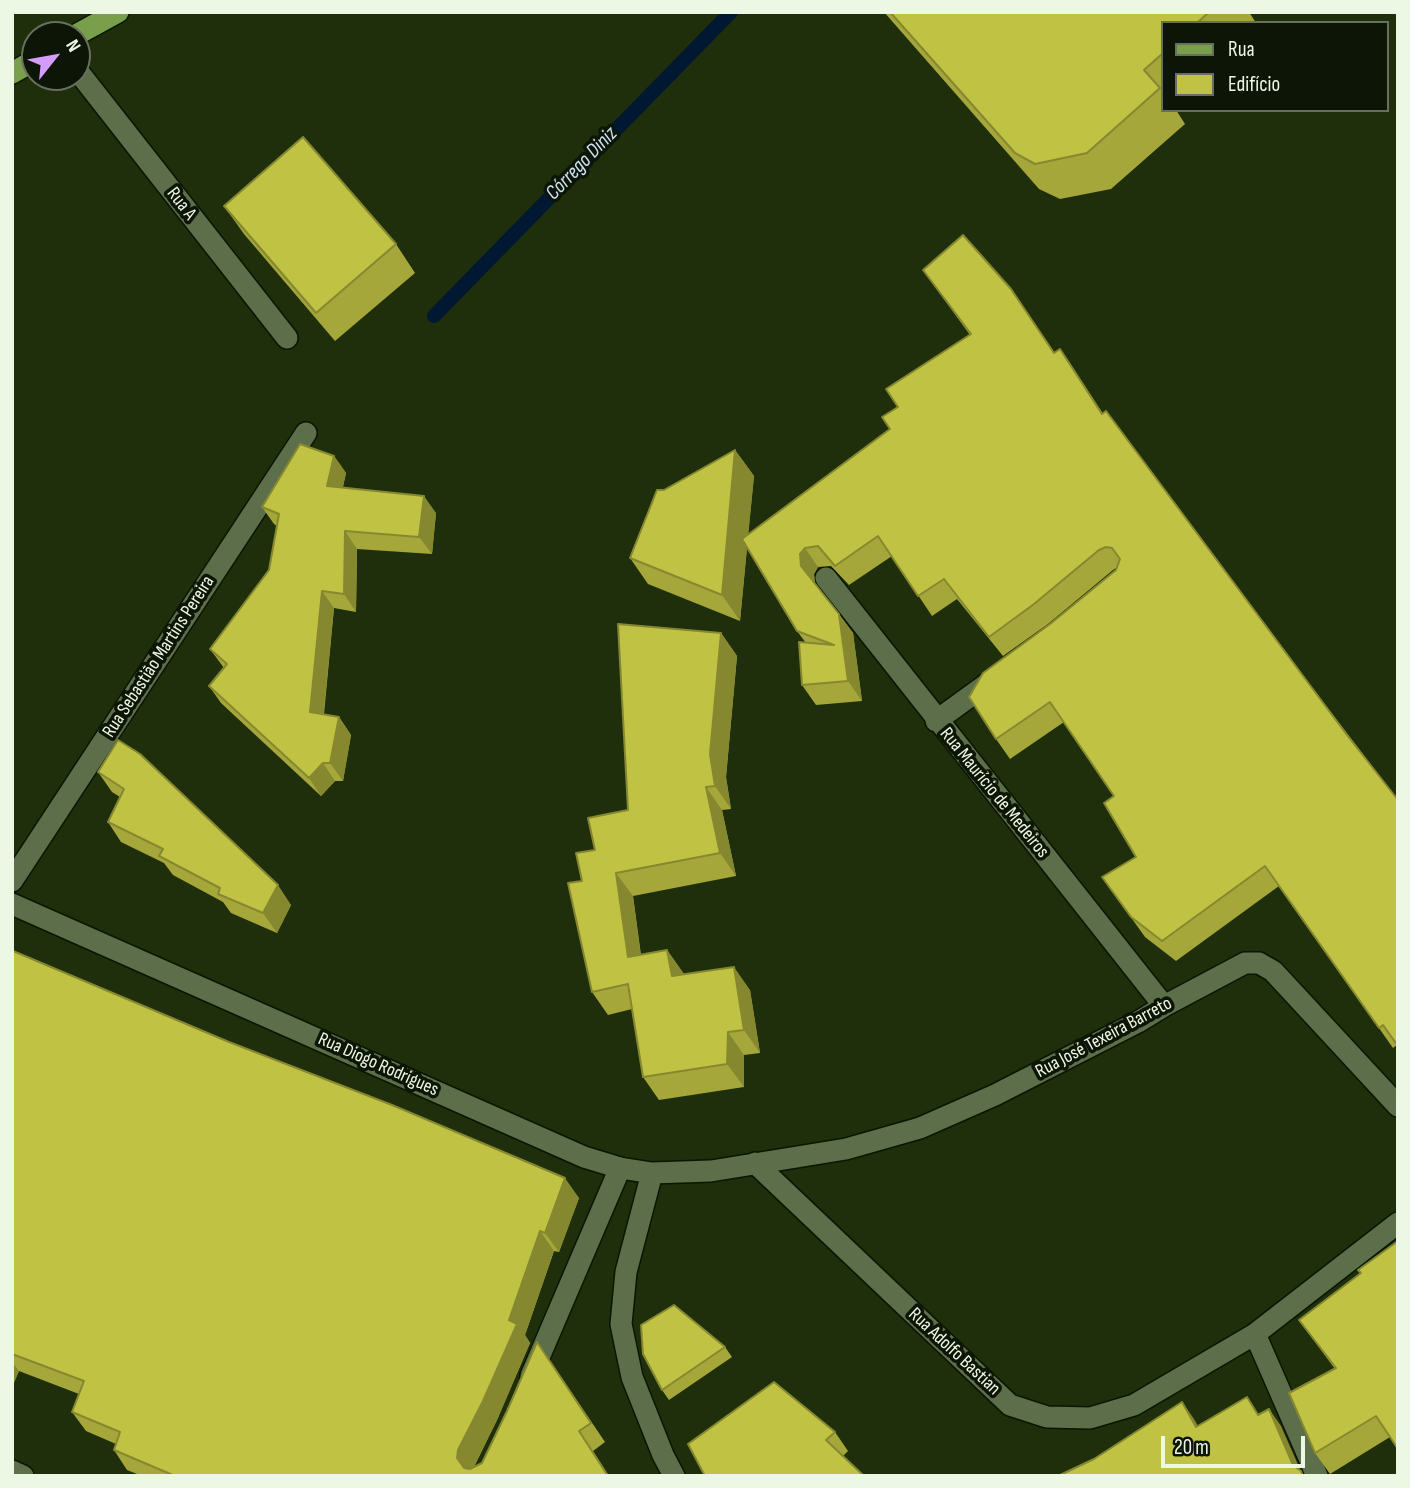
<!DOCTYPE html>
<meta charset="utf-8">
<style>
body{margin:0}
#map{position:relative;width:1410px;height:1488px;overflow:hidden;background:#1f2f0c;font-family:"Sofia Sans Condensed",sans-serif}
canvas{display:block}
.frame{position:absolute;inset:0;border:14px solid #edf8e4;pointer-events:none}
.legend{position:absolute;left:1161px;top:21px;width:228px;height:91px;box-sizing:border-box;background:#0d1506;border:2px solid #67705f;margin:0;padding:9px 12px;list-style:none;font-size:21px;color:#edf8e4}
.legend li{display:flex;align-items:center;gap:14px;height:35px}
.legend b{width:35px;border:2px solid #67705f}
.north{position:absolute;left:21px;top:21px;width:70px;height:70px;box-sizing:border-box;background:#0d1506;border:2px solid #67705f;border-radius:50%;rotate:59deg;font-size:19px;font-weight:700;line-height:28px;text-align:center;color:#edf8e4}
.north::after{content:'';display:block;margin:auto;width:24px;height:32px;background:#d49cfc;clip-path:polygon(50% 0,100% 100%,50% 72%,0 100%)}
.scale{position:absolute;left:1161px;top:1436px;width:144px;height:32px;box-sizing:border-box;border:4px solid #edf8e4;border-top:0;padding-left:9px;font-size:21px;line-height:24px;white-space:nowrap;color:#edf8e4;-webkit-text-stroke:5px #0d1506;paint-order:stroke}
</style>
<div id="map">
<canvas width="1410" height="1488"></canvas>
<div class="frame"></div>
<ul class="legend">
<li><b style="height:9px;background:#799f4c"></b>Rua</li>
<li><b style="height:19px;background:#c0c244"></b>Edifício</li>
</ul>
<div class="north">N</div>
<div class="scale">20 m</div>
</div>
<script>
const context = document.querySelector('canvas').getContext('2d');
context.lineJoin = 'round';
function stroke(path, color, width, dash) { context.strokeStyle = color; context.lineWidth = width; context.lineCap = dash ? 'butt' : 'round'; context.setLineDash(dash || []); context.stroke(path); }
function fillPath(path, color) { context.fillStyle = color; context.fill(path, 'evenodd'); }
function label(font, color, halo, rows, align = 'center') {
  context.font = font + ' "Sofia Sans Condensed",sans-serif'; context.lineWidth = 7; context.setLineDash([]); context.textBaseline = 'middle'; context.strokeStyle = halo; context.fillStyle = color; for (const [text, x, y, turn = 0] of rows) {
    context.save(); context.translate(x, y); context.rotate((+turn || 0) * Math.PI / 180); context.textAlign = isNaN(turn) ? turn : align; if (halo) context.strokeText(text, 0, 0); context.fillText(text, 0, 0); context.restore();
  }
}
const stream = new Path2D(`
 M 434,316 L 731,12`);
const lane = new Path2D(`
 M 77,70 L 287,338
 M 936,721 L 991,681
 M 531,1376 L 620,1168`);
const street = new Path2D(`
 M 826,578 L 1164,1006
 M 12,881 L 306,433
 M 12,904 L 584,1157 L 620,1168 L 652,1173 L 711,1171 L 846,1149 L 920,1128 L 995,1095 L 1138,1022 L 1164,1006 L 1245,963 L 1259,963 L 1273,971 L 1398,1106
 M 755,1163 L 1010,1405 L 1047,1417 L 1090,1418 L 1134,1405 L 1255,1334 L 1398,1223
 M 652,1173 L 626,1272 L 621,1324 L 632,1377 L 663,1455 L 674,1476
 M 1255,1334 L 1317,1476
 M 12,1471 L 23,1476`);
const primary = new Path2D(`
 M 76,35 L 118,12
 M 12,73 L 35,60`);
const wall = new Path2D(`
 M 884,12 L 1249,12 L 1256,23 L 1163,23 L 1163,110 L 1176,110 L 1185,124 L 1111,189 L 1060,199 L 1039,189 Z
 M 224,206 L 396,244 L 415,273 L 335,341 L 244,234 Z
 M 923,270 L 1011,289 L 1054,353 L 1060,349 L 1103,414 L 1398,800 L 1398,1046 L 1397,1045 L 1393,1048 L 1279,886 L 1176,961 L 1145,937 L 1102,877 L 1136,857 L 1114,796 L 1064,722 L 1010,759 L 996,739 L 1050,624 L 1116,570 L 1116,568 L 1113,570 L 1048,624 L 1003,656 L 957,599 L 932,616 L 892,556 L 849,585 L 831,566 L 818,567 L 814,574 L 815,583 L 853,633 L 862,701 L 816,705 L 802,685 L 806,643 L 797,631 L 747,547 L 740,621 L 648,584 L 630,558 L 735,450 L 754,476 L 748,534 L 890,429 L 898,407 L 970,335 Z
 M 334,456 L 346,473 L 343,487 L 436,513 L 432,554 L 357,549 L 356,612 L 334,608 L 324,714 L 339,717 L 351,735 L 343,781 L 335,781 L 321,796 L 221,703 L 209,686 L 224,668 L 210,649 L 269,570 L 277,526 L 274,524 L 262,507 Z
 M 721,633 L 737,656 L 726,777 L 731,809 L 722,810 L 736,876 L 633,896 L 641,955 L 667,950 L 684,974 L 750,990 L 760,1053 L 744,1055 L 744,1087 L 659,1100 L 643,1077 L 632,1009 L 608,1015 L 592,992 L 582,881 L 595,850 L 628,810 Z
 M 118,740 L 291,905 L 277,933 L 231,913 L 223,902 L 173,875 L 164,863 L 121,842 L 108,822 L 120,797 L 112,792 L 98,772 Z
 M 12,953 L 579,1198 L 559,1252 L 554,1251 L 525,1335 L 530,1343 L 497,1420 L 474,1467 L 482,1463 L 551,1362 L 605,1442 L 593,1451 L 609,1476 L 142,1476 L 127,1470 L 114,1450 L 116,1444 L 86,1431 L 72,1412 L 79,1394 L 19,1371 L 12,1387 Z
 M 1398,1241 L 1390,1437 L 1330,1474 L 1315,1453 L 1335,1369 L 1299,1320 L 1361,1274 Z
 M 725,1347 L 732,1357 L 669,1400 L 662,1390 Z
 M 835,1432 L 848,1451 L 843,1456 L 705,1476 Z`);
const shadedWall = new Path2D(`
 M 1060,349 L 1074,369 L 1116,434 L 1102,414 Z
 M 735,450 L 754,476 L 740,621 L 722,595 Z
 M 334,456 L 346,473 L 339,503 L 327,486 Z
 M 424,496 L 436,513 L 432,554 L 419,537 Z
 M 345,531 L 357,549 L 356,612 L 344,594 Z
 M 805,548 L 818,567 L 814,574 L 815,586 L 801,566 L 800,554 Z
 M 322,591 L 334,608 L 322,729 L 310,712 Z
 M 839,614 L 853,633 L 862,701 L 848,681 Z
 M 721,633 L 737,656 L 726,777 L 731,809 L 715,786 L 710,754 Z
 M 339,717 L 351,735 L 343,781 L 330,763 Z
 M 323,763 L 335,781 L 321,796 L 309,778 Z
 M 706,787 L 722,810 L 736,876 L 720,853 Z
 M 616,873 L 633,896 L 644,980 L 628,957 Z
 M 278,885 L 291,905 L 277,933 L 263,913 Z
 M 667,950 L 683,973 L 688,999 L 672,976 Z
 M 734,967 L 750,990 L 760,1053 L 744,1030 Z
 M 728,1032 L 744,1055 L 744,1087 L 727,1064 Z
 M 565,1178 L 579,1198 L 559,1252 L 545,1233 Z
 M 540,1231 L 554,1251 L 525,1335 L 530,1343 L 497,1420 L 469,1476 L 457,1458 L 458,1450 L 509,1320 Z
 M 12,1362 L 19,1371 L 12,1387 Z
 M 1182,1402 L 1194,1419 L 1208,1444 L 1196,1427 Z
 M 1269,1409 L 1281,1426 L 1303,1476 L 1293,1465 Z`);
const building = new Path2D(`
 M 890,12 L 1209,12 L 1197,23 L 1163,23 L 1163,53 L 1144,70 L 1160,88 L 1087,153 L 1035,164 L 1015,153 Z
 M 303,137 L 396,244 L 316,313 L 224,206 Z
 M 963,235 L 1011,289 L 1054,353 L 1060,349 L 1102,414 L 1106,411 L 1347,735 L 1398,800 L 1398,1046 L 1383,1025 L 1379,1028 L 1265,866 L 1162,941 L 1131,917 L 1102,877 L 1136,857 L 1104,803 L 1114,796 L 1050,702 L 996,739 L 969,697 L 983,673 L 1050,624 L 1116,570 L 1120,559 L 1112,548 L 1106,547 L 1099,550 L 1034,604 L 989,637 L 944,579 L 918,596 L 878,536 L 835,566 L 818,546 L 805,548 L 800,554 L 801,566 L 839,614 L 848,681 L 802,685 L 799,642 L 834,645 L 797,631 L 742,539 L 890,429 L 882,417 L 898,407 L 886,389 L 971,334 L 923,270 Z
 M 300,444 L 334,456 L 327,486 L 424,496 L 419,537 L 345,531 L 344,594 L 322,591 L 310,712 L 339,717 L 330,763 L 323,763 L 309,778 L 209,686 L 227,664 L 210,649 L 269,570 L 279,514 L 262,507 Z
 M 735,450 L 722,595 L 630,558 L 657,490 L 664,490 Z
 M 618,624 L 721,633 L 710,754 L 715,786 L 706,787 L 720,853 L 616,873 L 628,957 L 667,950 L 672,976 L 734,967 L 744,1030 L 728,1032 L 727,1064 L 643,1077 L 628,984 L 592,992 L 568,883 L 582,881 L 576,853 L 595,850 L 588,818 L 628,810 Z
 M 118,740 L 140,754 L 278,885 L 263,913 L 218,894 L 220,888 L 159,856 L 163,849 L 108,822 L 124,789 L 98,772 Z
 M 13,951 L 229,1042 L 392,1105 L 565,1178 L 545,1233 L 540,1231 L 509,1320 L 517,1324 L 483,1401 L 458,1450 L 457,1458 L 464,1468 L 470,1469 L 482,1463 L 507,1411 L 537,1342 L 591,1423 L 579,1431 L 608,1476 L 175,1476 L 114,1450 L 120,1432 L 72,1412 L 84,1381 L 12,1354 L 12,953 Z
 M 1398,1241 L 1398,1449 L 1376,1416 L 1315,1453 L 1289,1393 L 1336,1368 L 1299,1320 L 1361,1273 L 1358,1270 Z
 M 674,1305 L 725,1347 L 662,1390 L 643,1354 L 641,1325 Z
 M 774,1382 L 835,1432 L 826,1440 L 864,1476 L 705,1476 L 688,1444 Z
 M 1247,1397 L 1258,1415 L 1269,1409 L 1293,1465 L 1301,1471 L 1303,1476 L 1058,1476 L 1094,1459 L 1182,1402 L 1196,1427 Z`);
const streetNames = [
 ["Rua A",181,204,52],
 ["Rua Sebastião Martins Pereira",159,657,-57],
 ["Rua Maurício de Medeiros",994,793,51],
 ["Rua José Texeira Barreto",1104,1038,-28],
 ["Rua Diogo Rodrigues",378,1065,24],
 ["Rua Adolfo Bastian",954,1352,43]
];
const waterNames = [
 ["Córrego Diniz",582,164,-46]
];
stroke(stream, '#001831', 14);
stroke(lane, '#091600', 24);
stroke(street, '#091600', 24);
stroke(primary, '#091600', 24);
stroke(lane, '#5c6e4a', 21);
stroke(street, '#5c6e4a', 21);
stroke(primary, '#799f4c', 21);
fillPath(wall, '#a5a73a');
fillPath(shadedWall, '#868830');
fillPath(building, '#c0c244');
stroke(building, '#868830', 2);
label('19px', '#edf8e4', '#0d1506', streetNames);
label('italic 21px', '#cee2f6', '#0d1506', waterNames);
</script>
